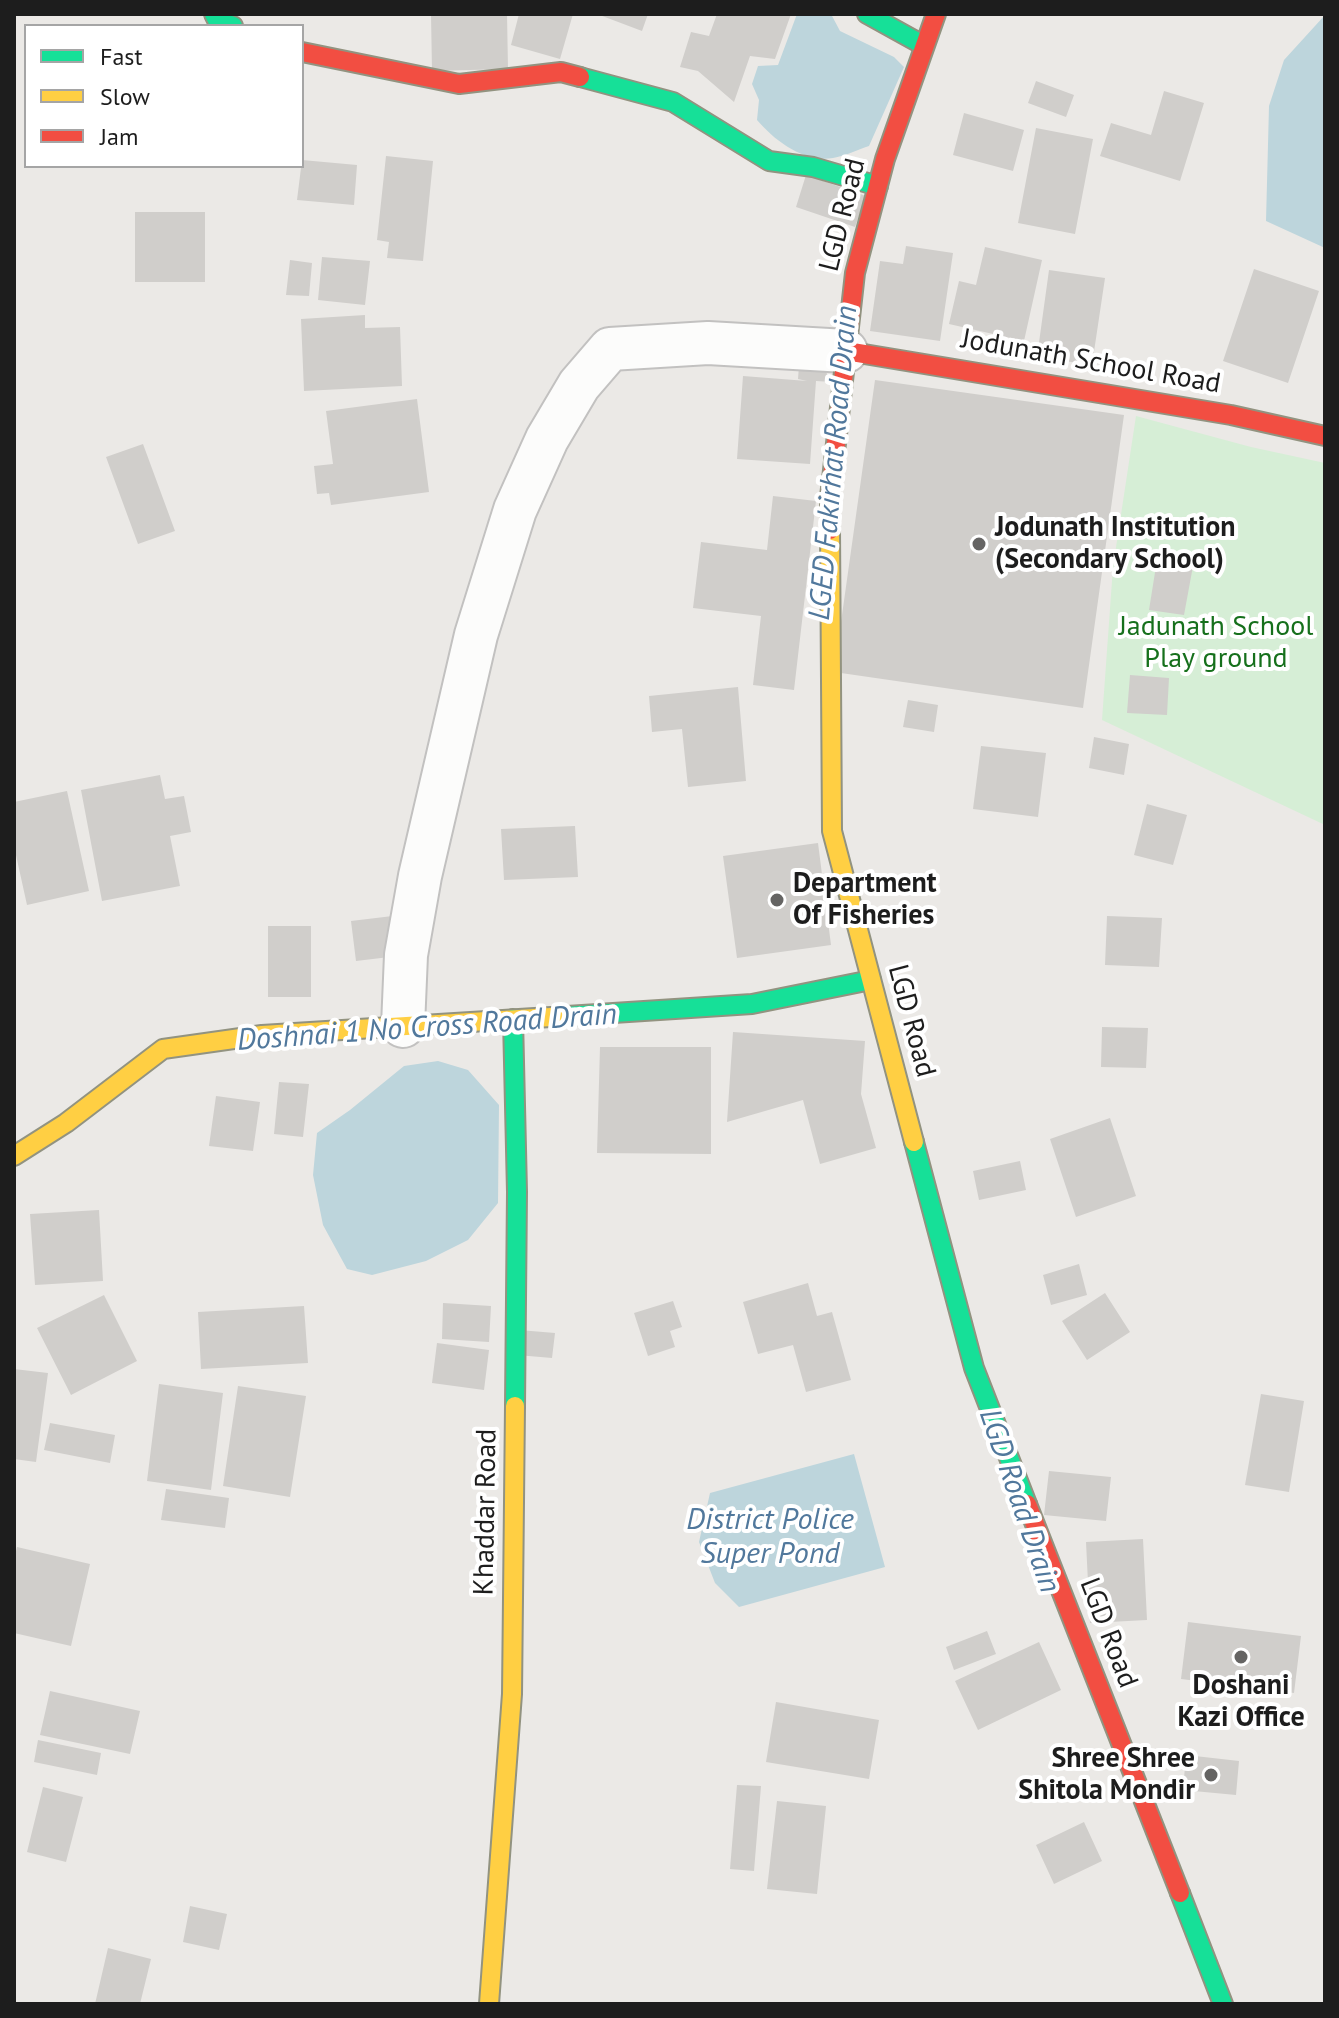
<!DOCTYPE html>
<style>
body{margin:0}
#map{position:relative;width:1339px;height:2018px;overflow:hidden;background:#ebe9e6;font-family:"PT Sans",sans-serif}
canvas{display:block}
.frame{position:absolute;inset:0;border:16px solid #1d1d1d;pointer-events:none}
.legend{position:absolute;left:24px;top:24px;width:280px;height:144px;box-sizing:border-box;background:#fff;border:2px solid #a5a5a5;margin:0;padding:10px 14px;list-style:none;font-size:24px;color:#1d1d1d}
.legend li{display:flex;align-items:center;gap:16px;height:40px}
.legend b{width:40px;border:2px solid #a5a5a5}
</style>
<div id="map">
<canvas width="1339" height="2018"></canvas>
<div class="frame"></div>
<ul class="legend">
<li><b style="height:10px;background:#16e098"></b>Fast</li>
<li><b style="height:10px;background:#ffcf43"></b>Slow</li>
<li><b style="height:10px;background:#f24e42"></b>Jam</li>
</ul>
</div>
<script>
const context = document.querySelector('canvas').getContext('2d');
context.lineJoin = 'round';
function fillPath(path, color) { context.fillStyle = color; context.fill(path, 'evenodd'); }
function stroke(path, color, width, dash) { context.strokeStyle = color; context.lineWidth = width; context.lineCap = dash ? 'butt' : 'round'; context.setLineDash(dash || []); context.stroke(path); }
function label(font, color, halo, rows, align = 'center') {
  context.font = font + ' "PT Sans",sans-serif'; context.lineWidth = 8; context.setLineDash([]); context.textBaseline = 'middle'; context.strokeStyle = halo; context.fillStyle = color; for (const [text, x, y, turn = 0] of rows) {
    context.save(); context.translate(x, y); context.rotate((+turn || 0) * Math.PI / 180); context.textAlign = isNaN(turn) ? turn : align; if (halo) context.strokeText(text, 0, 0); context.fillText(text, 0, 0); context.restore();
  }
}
const park = new Path2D(`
 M 1136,416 L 1251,447 L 1325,463 L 1325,825 L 1102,720 L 1113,567 Z`);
const water = new Path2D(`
 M 797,14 L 831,14 L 840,31 L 894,57 L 904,67 L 869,146 C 857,150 845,156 833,158 C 804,163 775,141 757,120 L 759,100 L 752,84 L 758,66 L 778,65 Z
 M 1325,15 L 1325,248 L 1266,221 L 1269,106 L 1284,60 Z
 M 438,1061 L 468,1070 L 499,1105 L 498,1203 L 468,1240 L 426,1261 L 372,1275 L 347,1269 L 323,1225 L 313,1175 L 317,1133 L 350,1110 L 404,1066 Z
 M 854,1454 L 885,1567 L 739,1607 L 715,1583 L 699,1542 L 710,1493 Z`);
const building = new Path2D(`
 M 431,14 L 507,14 L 508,69 L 432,71 Z
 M 519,14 L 573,14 L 560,59 L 511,45 Z
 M 597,14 L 648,14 L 642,31 Z
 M 717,14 L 791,14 L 775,59 L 750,56 L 734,102 L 698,71 L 680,67 L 691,32 L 709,36 Z
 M 1036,81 L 1074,95 L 1066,117 L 1028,103 Z
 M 1164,91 L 1204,103 L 1180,181 L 1100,156 L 1111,123 L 1151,135 Z
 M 964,113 L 1024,130 L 1013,171 L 953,155 Z
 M 1036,128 L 1093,139 L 1075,234 L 1018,223 Z
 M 386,156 L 433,161 L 423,261 L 387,258 L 389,242 L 377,240 Z
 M 302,160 L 357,165 L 354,205 L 297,200 Z
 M 806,175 L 866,196 L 855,227 L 796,207 Z
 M 135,212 L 205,212 L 205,282 L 135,282 Z
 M 906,246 L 953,253 L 940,341 L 870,331 L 880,261 L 903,264 Z
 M 985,247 L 1042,260 L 1024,341 L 949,324 L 959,281 L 976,285 Z
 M 322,257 L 370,261 L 365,305 L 318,300 Z
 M 290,260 L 312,263 L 309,296 L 286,295 Z
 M 1254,269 L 1319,291 L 1288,383 L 1223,361 Z
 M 1049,270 L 1105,278 L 1092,365 L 1037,357 Z
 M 365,315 L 365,328 L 400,327 L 402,386 L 304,391 L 301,319 Z
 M 801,338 L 833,382 L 816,381 L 810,464 L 737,459 L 743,376 L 807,381 L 798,379 Z
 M 875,380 L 1124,415 L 1083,708 L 834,672 Z
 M 417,399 L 429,492 L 331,505 L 329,493 L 317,494 L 314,466 L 333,464 L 326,411 Z
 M 143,444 L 175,531 L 138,544 L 106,457 Z
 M 773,496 L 816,501 L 794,690 L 753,685 L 761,616 L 693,608 L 701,542 L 767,550 Z
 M 1157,560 L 1193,566 L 1184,615 L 1149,610 Z
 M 1130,675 L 1169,678 L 1167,715 L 1127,713 Z
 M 738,687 L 746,781 L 688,787 L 682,729 L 652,732 L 649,696 Z
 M 908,700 L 938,705 L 934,732 L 903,727 Z
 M 1094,737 L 1129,744 L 1124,775 L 1089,768 Z
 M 981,746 L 1046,753 L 1038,817 L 973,809 Z
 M 160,775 L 165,799 L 184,796 L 191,832 L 170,836 L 180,886 L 102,901 L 81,790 Z
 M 67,791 L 89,891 L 27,905 L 14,846 L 14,802 Z
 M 1147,804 L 1187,815 L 1173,865 L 1134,855 Z
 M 575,826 L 578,877 L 504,880 L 501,829 Z
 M 818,843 L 831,945 L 737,958 L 723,856 Z
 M 401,915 L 406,955 L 356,961 L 351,921 Z
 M 1107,916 L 1162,918 L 1159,967 L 1105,965 Z
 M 268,926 L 311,926 L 311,997 L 268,997 Z
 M 1102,1027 L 1148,1028 L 1146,1068 L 1101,1067 Z
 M 733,1032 L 865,1041 L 861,1094 L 876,1148 L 820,1164 L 803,1100 L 727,1122 Z
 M 600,1047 L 711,1047 L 711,1154 L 597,1153 Z
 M 279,1082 L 309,1084 L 303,1137 L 274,1134 Z
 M 216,1096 L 260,1102 L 253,1151 L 209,1146 Z
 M 1110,1118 L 1136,1196 L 1076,1217 L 1050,1139 Z
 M 1020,1161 L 1026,1190 L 979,1200 L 973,1171 Z
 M 99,1210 L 103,1281 L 35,1285 L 30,1214 Z
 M 1079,1264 L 1087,1295 L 1051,1305 L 1043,1275 Z
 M 808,1283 L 817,1316 L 832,1312 L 851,1380 L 806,1392 L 793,1345 L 758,1354 L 743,1302 Z
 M 1105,1293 L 1130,1332 L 1087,1360 L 1062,1321 Z
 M 104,1295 L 137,1361 L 71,1395 L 37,1328 Z
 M 673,1301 L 682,1327 L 670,1331 L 675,1347 L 648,1356 L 634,1313 Z
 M 443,1303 L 491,1306 L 489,1342 L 442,1339 Z
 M 304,1306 L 308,1363 L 201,1369 L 198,1312 Z
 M 519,1330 L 555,1333 L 552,1358 L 517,1355 Z
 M 437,1343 L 489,1350 L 484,1390 L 432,1383 Z
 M 14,1369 L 48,1373 L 36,1462 L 14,1459 Z
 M 159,1384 L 223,1393 L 211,1490 L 147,1481 Z
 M 238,1386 L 306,1396 L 290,1497 L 223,1486 Z
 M 1261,1394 L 1304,1401 L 1289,1492 L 1245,1485 Z
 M 50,1423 L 115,1435 L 110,1463 L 44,1450 Z
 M 1049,1471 L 1111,1477 L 1106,1521 L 1044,1515 Z
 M 166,1489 L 229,1498 L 225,1528 L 161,1520 Z
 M 1143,1539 L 1147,1620 L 1090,1623 L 1086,1542 Z
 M 17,1547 L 90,1564 L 71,1646 L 14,1633 L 14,1559 Z
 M 1188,1622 L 1301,1636 L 1294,1693 L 1181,1679 Z
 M 987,1631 L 996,1654 L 954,1670 L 946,1647 Z
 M 1039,1642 L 1061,1690 L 978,1730 L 955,1681 Z
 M 50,1691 L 140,1711 L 130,1754 L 40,1735 Z
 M 776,1702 L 879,1720 L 869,1779 L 766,1762 Z
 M 38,1740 L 101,1753 L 97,1775 L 34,1762 Z
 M 1186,1755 L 1239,1761 L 1236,1795 L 1183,1790 Z
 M 737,1785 L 761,1786 L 754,1871 L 730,1869 Z
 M 43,1787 L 83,1797 L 66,1862 L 27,1852 Z
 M 777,1801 L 826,1806 L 817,1894 L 767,1889 Z
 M 1084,1822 L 1102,1861 L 1054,1884 L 1036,1845 Z
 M 190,1906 L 227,1914 L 219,1950 L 183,1942 Z
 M 108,1948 L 151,1959 L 140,2004 L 95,2004 Z`);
const street = new Path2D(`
 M 403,1026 L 406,955 L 420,876 L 476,635 L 515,510 L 547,439 L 579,385 L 610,349 L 708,343 L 846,351`);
const fast = new Path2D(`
 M 214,14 L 217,20 L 233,26
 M 867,14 L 923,45
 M 580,77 L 673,102 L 769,161 L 813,167 L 878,186
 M 567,1016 L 752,1004 L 871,980
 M 513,1019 L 517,1192 L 515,1406
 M 914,1142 L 974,1368 L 1027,1504
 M 1180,1893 L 1223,2004`);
const slow = new Path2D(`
 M 830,530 L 832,831 L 914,1142
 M 14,1156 L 66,1123 L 163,1049 L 262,1035 L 567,1016
 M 489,2004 L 512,1694 L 515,1406`);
const jam = new Path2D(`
 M 302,52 L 459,84 L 561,72 L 580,77
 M 846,351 L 1231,415 L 1325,436
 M 830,530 L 830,497 L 855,273 L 885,159 L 936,14
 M 1027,1504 L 1180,1893`);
const markers = [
 [979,544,8,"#656463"],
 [777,900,8,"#656463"],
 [1241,1657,8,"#656463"],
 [1211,1775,8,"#656463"]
];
const streetNames = [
 ["LGD Road",843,215,-76],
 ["Jodunath School Road",1091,362,10],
 ["LGD Road",911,1021,75],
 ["Khaddar Road",486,1512,-89],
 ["LGD Road",1108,1633,69]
];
const poiNames = [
 ["Jodunath Institution",995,528],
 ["(Secondary School)",995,560],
 ["Department",793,884],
 ["Of Fisheries",793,916],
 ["Doshani",1241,1686,"center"],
 ["Kazi Office",1241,1718,"center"],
 ["Shree Shree",1195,1759,"right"],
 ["Shitola Mondir",1195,1791,"right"]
];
const parkNames = [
 ["Jadunath School",1216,627],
 ["Play ground",1216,659]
];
const waterNames = [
 ["LGED Fakirhat Road Drain",834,463,-85],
 ["Doshnai 1 No Cross Road Drain",427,1028,-4],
 ["LGD Road Drain",1019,1501,71],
 ["District Police",770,1520],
 ["Super Pond",770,1554]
];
fillPath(park, '#d6eed6');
fillPath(water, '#bdd5dc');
fillPath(building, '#d0cecb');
stroke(street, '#c2c1c0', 46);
stroke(fast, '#929380', 22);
stroke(slow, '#929380', 22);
stroke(jam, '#929380', 22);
stroke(street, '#fcfcfb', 42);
stroke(fast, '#16e098', 18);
stroke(slow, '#ffcf43', 18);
stroke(jam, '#f24e42', 18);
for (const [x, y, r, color] of markers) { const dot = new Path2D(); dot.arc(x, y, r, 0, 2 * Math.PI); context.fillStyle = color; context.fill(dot); stroke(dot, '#fff', 3); }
label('28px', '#1d1d1d', '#fff', streetNames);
label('bold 28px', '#1d1d1d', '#fff', poiNames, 'left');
label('28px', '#16701c', '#fff', parkNames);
label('italic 30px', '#51789c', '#fff', waterNames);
</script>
